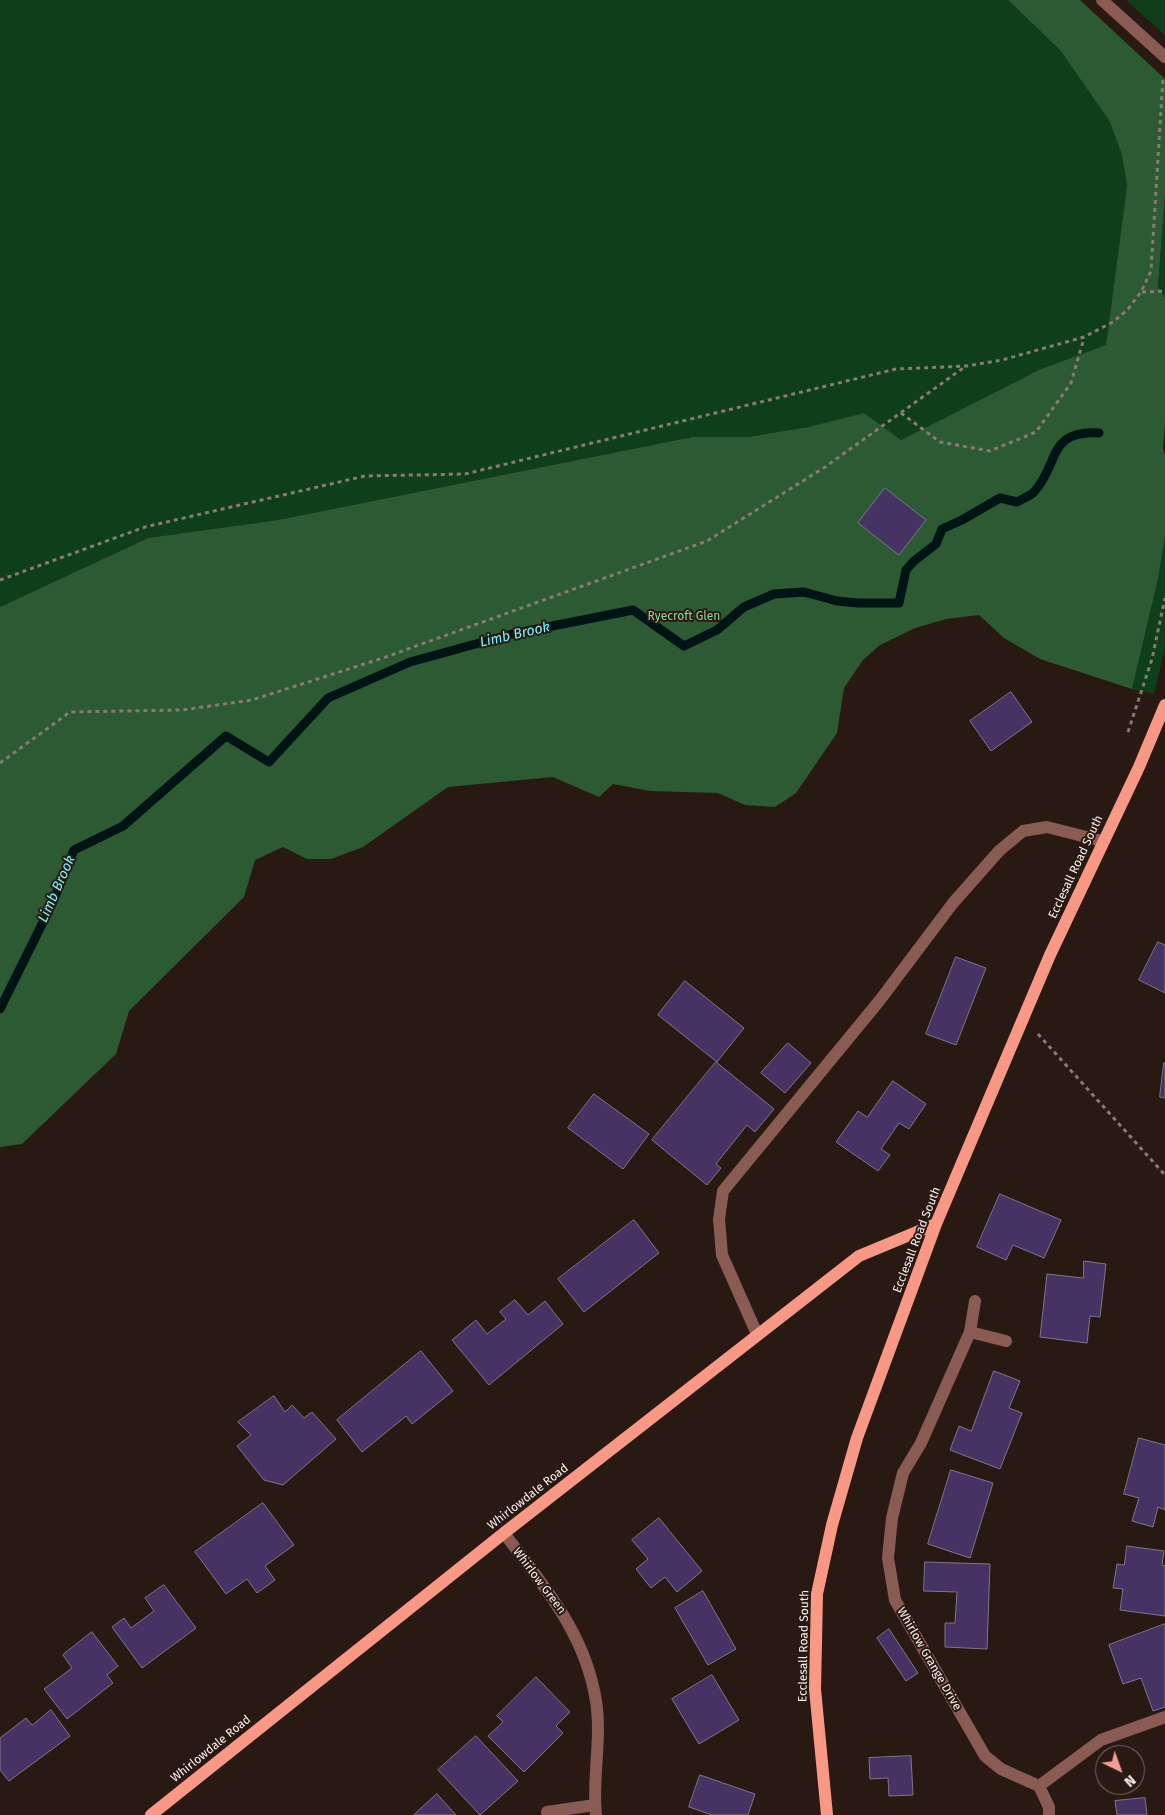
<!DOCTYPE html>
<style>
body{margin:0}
#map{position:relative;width:1165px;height:1815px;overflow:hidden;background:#291913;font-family:"Fira Sans",sans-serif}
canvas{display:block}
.north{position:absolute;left:1095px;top:1745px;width:50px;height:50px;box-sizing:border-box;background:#291913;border:1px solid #7d6f69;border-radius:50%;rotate:138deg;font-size:14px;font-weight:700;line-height:20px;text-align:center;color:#fcf0eb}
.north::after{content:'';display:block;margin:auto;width:18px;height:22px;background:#f59c94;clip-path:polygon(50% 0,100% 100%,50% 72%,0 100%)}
</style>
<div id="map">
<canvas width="1165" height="1815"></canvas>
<div class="north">N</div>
</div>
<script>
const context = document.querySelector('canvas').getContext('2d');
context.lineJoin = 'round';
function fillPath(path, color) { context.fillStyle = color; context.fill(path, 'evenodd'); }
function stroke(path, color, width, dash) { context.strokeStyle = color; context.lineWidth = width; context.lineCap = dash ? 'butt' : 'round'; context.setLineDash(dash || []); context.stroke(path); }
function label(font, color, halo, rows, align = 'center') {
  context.font = font + ' "Fira Sans",sans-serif'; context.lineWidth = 4; context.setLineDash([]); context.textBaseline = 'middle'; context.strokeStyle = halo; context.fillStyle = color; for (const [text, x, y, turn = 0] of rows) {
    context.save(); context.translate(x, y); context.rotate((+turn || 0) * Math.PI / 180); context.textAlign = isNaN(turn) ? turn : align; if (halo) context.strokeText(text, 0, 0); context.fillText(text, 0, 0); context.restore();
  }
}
const green = new Path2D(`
 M 0,0 L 1008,0 L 1060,50 L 1084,81 L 1109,120 L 1122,155 L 1127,186 L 1106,345 L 1041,369 L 901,440 L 864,413 L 808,427 L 748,437 L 691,437 L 278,520 L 148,538 L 0,607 Z
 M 1126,0 L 1165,0 L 1165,35 Z
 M 1165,195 L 1165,298 L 1158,288 Z
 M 1165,536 L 1165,648 L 1154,694 L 1132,689 L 1158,579 Z`);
const forest = new Path2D(`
 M 1008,0 L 1080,0 L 1165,79 L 1165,195 L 1158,287 L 1165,298 L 1165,423 L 1163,448 L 1165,456 L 1165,536 L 1158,579 L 1132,689 L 1040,659 L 1004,638 L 979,615 L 946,619 L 915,628 L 880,645 L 863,660 L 844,688 L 837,733 L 796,793 L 775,807 L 745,805 L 718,793 L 650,791 L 613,784 L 599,797 L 553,777 L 448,787 L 363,847 L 331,859 L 307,859 L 283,847 L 255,860 L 244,897 L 129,1011 L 116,1054 L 22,1144 L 0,1147 L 0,607 L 148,538 L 278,520 L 692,437 L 748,437 L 808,427 L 864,413 L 901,440 L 1041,369 L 1106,345 L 1127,186 L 1122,155 L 1109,120 L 1060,50 Z`);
const stream = new Path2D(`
 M 0,1009 L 52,904 L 74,850 L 123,826 L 226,736 L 269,762 L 328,698 L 410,662 L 512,634 L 633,610 L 684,646 L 717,630 L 744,607 L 774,594 L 804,592 L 837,601 L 858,603 L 899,603 L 906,570 L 914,561 L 936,544 L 942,529 L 962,520 L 1000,498 L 1017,502 C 1022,499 1030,496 1034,492 C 1060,463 1047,430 1099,433`);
const building = new Path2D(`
 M 885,488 L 926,520 L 899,555 L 858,523 Z
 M 1011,692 L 1032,722 L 991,751 L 970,721 Z
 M 1158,942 L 1165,945 L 1165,993 L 1139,980 Z
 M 956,957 L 986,968 L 956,1045 L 926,1034 Z
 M 685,981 L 744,1028 L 717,1062 L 658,1015 Z
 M 788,1043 L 811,1063 L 785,1093 L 761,1073 Z
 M 716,1062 L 774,1109 L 755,1132 L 747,1125 L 716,1164 L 721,1168 L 707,1185 L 652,1140 Z
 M 1164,1063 L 1165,1063 L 1165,1098 L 1160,1097 Z
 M 893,1081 L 926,1104 L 909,1129 L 899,1123 L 881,1149 L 890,1155 L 878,1171 L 836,1142 L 858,1111 L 867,1117 Z
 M 594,1094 L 649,1134 L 623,1169 L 568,1128 Z
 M 1000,1194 L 1061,1220 L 1044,1258 L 1013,1245 L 1006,1260 L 977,1247 Z
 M 634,1220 L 659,1253 L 584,1312 L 558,1279 Z
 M 1084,1261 L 1106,1264 L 1100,1317 L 1090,1316 L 1087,1343 L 1040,1337 L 1047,1274 L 1083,1278 Z
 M 515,1300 L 528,1315 L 545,1301 L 563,1324 L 489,1385 L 452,1340 L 476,1320 L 487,1334 L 506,1319 L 500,1312 Z
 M 421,1351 L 453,1391 L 412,1424 L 406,1416 L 362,1452 L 337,1420 Z
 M 994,1371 L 1020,1381 L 1009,1408 L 1022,1413 L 1000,1469 L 950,1450 L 959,1426 L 971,1431 Z
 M 274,1396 L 285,1412 L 292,1405 L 304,1418 L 312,1412 L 336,1439 L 283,1485 L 264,1480 L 237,1446 L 251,1435 L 238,1422 Z
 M 1139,1438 L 1165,1445 L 1165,1510 L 1158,1507 L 1153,1527 L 1132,1521 L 1139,1498 L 1124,1494 Z
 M 951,1470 L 993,1483 L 970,1558 L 928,1544 Z
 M 263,1503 L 294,1545 L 265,1566 L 275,1580 L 257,1593 L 247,1579 L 226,1594 L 195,1552 Z
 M 659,1518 L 702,1571 L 677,1592 L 665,1577 L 651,1588 L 636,1569 L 648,1559 L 632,1540 Z
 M 1127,1546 L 1164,1551 L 1162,1565 L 1165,1566 L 1165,1616 L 1120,1610 L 1123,1589 L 1113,1588 L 1117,1564 L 1124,1565 Z
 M 925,1562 L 990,1564 L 987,1649 L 945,1647 L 945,1623 L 955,1623 L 957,1592 L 924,1591 Z
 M 164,1585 L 196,1628 L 142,1668 L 112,1627 L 124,1618 L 131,1628 L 154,1611 L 145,1598 Z
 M 703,1591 L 736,1649 L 708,1665 L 675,1608 Z
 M 1165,1624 L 1165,1707 L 1153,1711 L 1141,1678 L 1123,1684 L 1109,1645 Z
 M 889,1629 L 918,1673 L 906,1681 L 877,1638 Z
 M 92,1632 L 118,1666 L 107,1675 L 113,1683 L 67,1719 L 44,1689 L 72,1668 L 63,1655 Z
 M 712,1675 L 739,1720 L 699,1744 L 672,1699 Z
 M 536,1677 L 570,1712 L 556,1726 L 563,1733 L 524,1772 L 488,1736 L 503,1722 L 497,1716 Z
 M 51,1710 L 70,1736 L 9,1781 L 0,1770 L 0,1738 L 26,1718 L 32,1725 Z
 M 476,1736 L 518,1781 L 480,1815 L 438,1770 Z
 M 911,1756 L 913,1795 L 889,1796 L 888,1778 L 870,1779 L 869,1758 Z
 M 700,1775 L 755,1794 L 748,1815 L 712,1815 L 689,1807 Z
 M 437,1794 L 456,1815 L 414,1815 Z
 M 1145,1798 L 1147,1815 L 1117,1815 L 1115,1801 Z`);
const path = new Path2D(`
 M 1142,292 L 1165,291
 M 901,413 L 940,442 L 990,451 L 1036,432 L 1071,383 L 1084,338
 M 0,580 L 145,527 L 365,476 L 465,474 L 896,369 L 967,366 L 1002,360 L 1084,337 L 1113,322 L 1128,309 L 1141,292 L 1151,271 L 1163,77
 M 1128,732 L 1152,659 L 1165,598
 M 0,763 L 70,712 L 182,710 L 252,700 L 383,658 L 707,541 L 825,467 L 966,366
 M 1038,1034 L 1165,1175`);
const minor = new Path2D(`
 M 1102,0 L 1165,57
 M 975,1301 L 970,1332 L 921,1443 L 903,1473 L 892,1518 L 888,1558 L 895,1600 L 985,1756 L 1001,1769 L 1039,1786 L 1049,1807 L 1049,1815
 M 970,1332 L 1006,1341
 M 757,1334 L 722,1255 L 719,1219 L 723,1191 L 880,1000 L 953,903 L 999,851 L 1023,831 L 1047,827 L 1102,841
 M 504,1533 C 544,1587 585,1632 596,1701 C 602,1739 592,1777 596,1815
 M 1039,1786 L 1101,1740 L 1165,1717
 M 547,1812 L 595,1805`);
const major = new Path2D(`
 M 151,1815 L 504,1533 L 859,1256 L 936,1224
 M 827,1815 L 815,1689 L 817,1594 L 832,1525 L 857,1438 L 936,1224 L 1050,955 L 1139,767 L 1165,705`);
const parkNames = [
 ["Ryecroft Glen",684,617]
];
const streetNames = [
 ["Ecclesall Road South",1076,867,-65],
 ["Ecclesall Road South",917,1240,-69],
 ["Whirlowdale Road",528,1497,-38],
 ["Whirlow Green",539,1581,53],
 ["Ecclesall Road South",804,1646,-89],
 ["Whirlow Grange Drive",929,1659,60],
 ["Whirlowdale Road",211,1749,-39]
];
const waterNames = [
 ["Limb Brook",515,635,-13],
 ["Limb Brook",57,889,-66]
];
fillPath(green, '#0f3f1a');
fillPath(forest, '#2b5a33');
stroke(stream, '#001416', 9);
fillPath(building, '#463363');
stroke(building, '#7d778a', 1);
stroke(path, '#887a75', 3, [4, 4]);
stroke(minor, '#8a5b53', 12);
stroke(major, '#fa9886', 12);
label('12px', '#8ed597', '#291913', parkNames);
label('12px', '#fcf0eb', '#291913', streetNames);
label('italic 14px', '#76f4fd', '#291913', waterNames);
</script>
